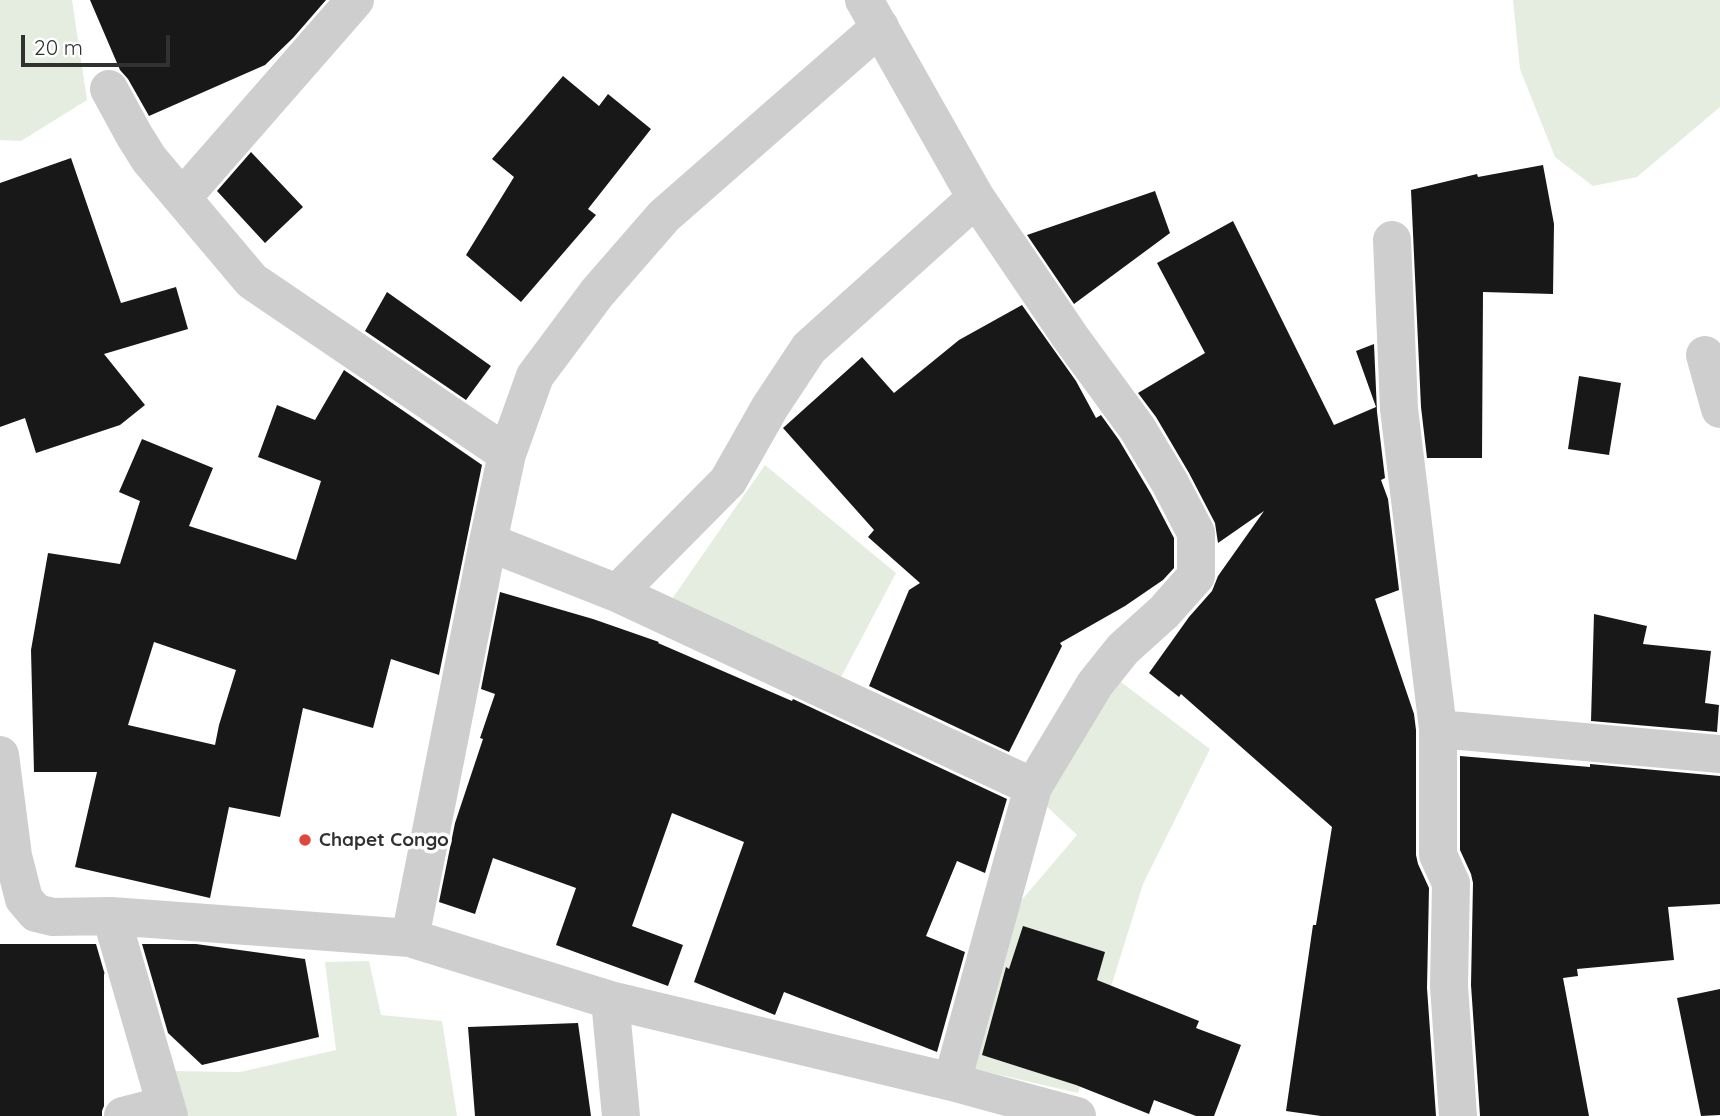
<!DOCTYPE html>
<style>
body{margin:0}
#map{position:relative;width:1720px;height:1116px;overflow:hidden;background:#fff;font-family:Quicksand,sans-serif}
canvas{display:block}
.scale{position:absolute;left:21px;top:35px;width:149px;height:32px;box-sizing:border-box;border:4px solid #313131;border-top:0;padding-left:9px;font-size:21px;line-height:24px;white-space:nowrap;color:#313131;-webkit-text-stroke:5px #fff;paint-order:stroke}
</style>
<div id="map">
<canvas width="1720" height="1116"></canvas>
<div class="scale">20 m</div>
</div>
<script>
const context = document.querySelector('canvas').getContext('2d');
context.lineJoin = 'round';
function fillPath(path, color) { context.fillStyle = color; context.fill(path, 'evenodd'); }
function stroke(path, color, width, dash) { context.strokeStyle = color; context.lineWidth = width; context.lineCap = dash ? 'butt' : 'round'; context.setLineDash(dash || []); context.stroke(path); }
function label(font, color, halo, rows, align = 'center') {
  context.font = font + ' Quicksand,sans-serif'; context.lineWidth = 7; context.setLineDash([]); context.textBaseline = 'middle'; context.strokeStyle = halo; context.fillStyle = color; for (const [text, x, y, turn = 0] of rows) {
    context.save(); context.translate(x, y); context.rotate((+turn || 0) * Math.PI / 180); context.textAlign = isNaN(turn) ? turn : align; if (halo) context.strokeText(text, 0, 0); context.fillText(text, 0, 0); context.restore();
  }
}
const green = new Path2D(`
 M 0,0 L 72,0 L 87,100 L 21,141 L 0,140 Z
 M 1513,0 L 1720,0 L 1720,107 L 1637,177 L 1593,186 L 1555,157 L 1520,69 Z
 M 765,465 L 896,573 L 839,681 L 672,599 Z
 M 1117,679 L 1210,749 L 1143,884 L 1078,1093 L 970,1068 L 1020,902 L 1077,835 L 1042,802 Z
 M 369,961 L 381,1015 L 442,1021 L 457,1116 L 183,1116 L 173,1071 L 240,1072 L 336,1050 L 325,962 Z`);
const building = new Path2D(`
 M 90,0 L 326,0 L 293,38 L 265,65 L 149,116 L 128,79 L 120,70 Z
 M 563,76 L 599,106 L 608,94 L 651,129 L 588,209 L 596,215 L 521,302 L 466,255 L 514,177 L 492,159 Z
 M 251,152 L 303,207 L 265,243 L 217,191 Z
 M 71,158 L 121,303 L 176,287 L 188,329 L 104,354 L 145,405 L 120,425 L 36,453 L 25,418 L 0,427 L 0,183 Z
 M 1543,165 L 1554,224 L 1553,294 L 1483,292 L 1482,458 L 1427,458 L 1421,407 L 1411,190 L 1477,174 L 1478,177 Z
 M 1155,191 L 1170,233 L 1074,304 L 1027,235 Z
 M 1233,221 L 1334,425 L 1376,407 L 1356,351 L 1374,344 L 1377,412 L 1385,478 L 1381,480 L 1388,499 L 1399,590 L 1375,599 L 1414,714 L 1416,730 L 1416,855 L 1418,864 L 1429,888 L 1427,988 L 1436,1116 L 1321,1116 L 1286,1111 L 1313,925 L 1316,925 L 1332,827 L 1181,694 L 1179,697 L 1149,673 L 1189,617 L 1212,591 L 1218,576 L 1264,511 L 1218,543 L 1215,523 L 1189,473 L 1156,417 L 1138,393 L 1205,353 L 1157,263 Z
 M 387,292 L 491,366 L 466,400 L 365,331 Z
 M 1022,305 L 1076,381 L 1096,418 L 1101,415 L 1119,440 L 1151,494 L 1174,538 L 1174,568 L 1163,580 L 1125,606 L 1060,643 L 1062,646 L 1009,752 L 869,686 L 909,590 L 920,583 L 868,537 L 874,530 L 783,428 L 862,357 L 894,393 L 959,340 Z
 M 344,370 L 482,465 L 439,675 L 391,659 L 373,728 L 303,708 L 280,817 L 229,807 L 210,898 L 75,867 L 97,772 L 34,772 L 31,650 L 48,553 L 120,564 L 140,501 L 119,492 L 142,439 L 213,468 L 189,526 L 296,560 L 321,481 L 258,457 L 277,405 L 315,420 ZM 154,642 L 236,670 L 219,725 L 215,745 L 128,725 Z
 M 1579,376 L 1621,383 L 1609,455 L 1568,449 Z
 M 500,592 L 593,619 L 659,642 L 658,643 L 792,701 L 793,699 L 1007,799 L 985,873 L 957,861 L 926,936 L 965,952 L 937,1052 L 784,992 L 775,1015 L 694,982 L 744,842 L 672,813 L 632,926 L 683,945 L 668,986 L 556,945 L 576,888 L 493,858 L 475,914 L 439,902 L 455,823 L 483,739 L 480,738 L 495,694 L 481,689 Z
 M 1594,614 L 1647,626 L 1643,644 L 1711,651 L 1705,703 L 1719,705 L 1717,732 L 1591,721 Z
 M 1460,756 L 1590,767 L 1590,764 L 1720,776 L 1720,904 L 1668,907 L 1674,960 L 1577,969 L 1578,976 L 1563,978 L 1589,1116 L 1480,1116 L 1471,985 L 1473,883 L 1471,874 L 1460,850 Z
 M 1023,926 L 1105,952 L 1097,980 L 1199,1021 L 1196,1028 L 1241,1045 L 1214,1116 L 1196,1116 L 1154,1100 L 1149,1114 L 1076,1085 L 982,1055 L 1006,967 L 1009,969 Z
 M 0,944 L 96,944 L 105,975 L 104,973 L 104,1106 L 102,1111 L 102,1116 L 0,1116 Z
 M 142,944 L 196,944 L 305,959 L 319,1037 L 202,1065 L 168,1033 Z
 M 1720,989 L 1720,1115 L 1701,1116 L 1677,998 Z
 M 578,1023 L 591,1116 L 475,1116 L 468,1027 Z`);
const minor = new Path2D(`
 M 864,0 L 976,198 L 1071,338 L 1137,428 L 1170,483 L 1196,533 L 1196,576 L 1164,612 L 1123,649 L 1095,684 L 1033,787 L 952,1082
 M 109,89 L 134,135 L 149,159 L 252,281 L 507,454
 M 182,198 L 355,0
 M 1392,240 L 1399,409 L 1438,729 L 1438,855 L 1451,883 L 1449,986 L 1458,1116
 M 1705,355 L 1720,409
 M 488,542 L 617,593 L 1033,787
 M 617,593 L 728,481 L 770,407 L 809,348 L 976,198
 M 1438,729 L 1720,754
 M 0,755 L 13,856 L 24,899 L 36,913 L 53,917 L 111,916 L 410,938 L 610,1000 L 952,1082 L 1077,1116
 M 111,916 L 169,1116
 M 410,938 L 488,542 L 507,454 L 535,376 L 597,293 L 664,216 L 880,27
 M 610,1000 L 621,1116
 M 123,1116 L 166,1105`);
const markers = [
 [305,840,7,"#df473d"]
];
const poiNames = [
 ["Chapet Congo",319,840]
];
fillPath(green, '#e5ede0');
fillPath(building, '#181818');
stroke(minor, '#cecece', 38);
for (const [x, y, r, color] of markers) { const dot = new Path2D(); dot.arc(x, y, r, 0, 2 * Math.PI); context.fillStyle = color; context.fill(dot); stroke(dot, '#fff', 2.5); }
label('bold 19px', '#313131', '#fff', poiNames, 'left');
</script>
